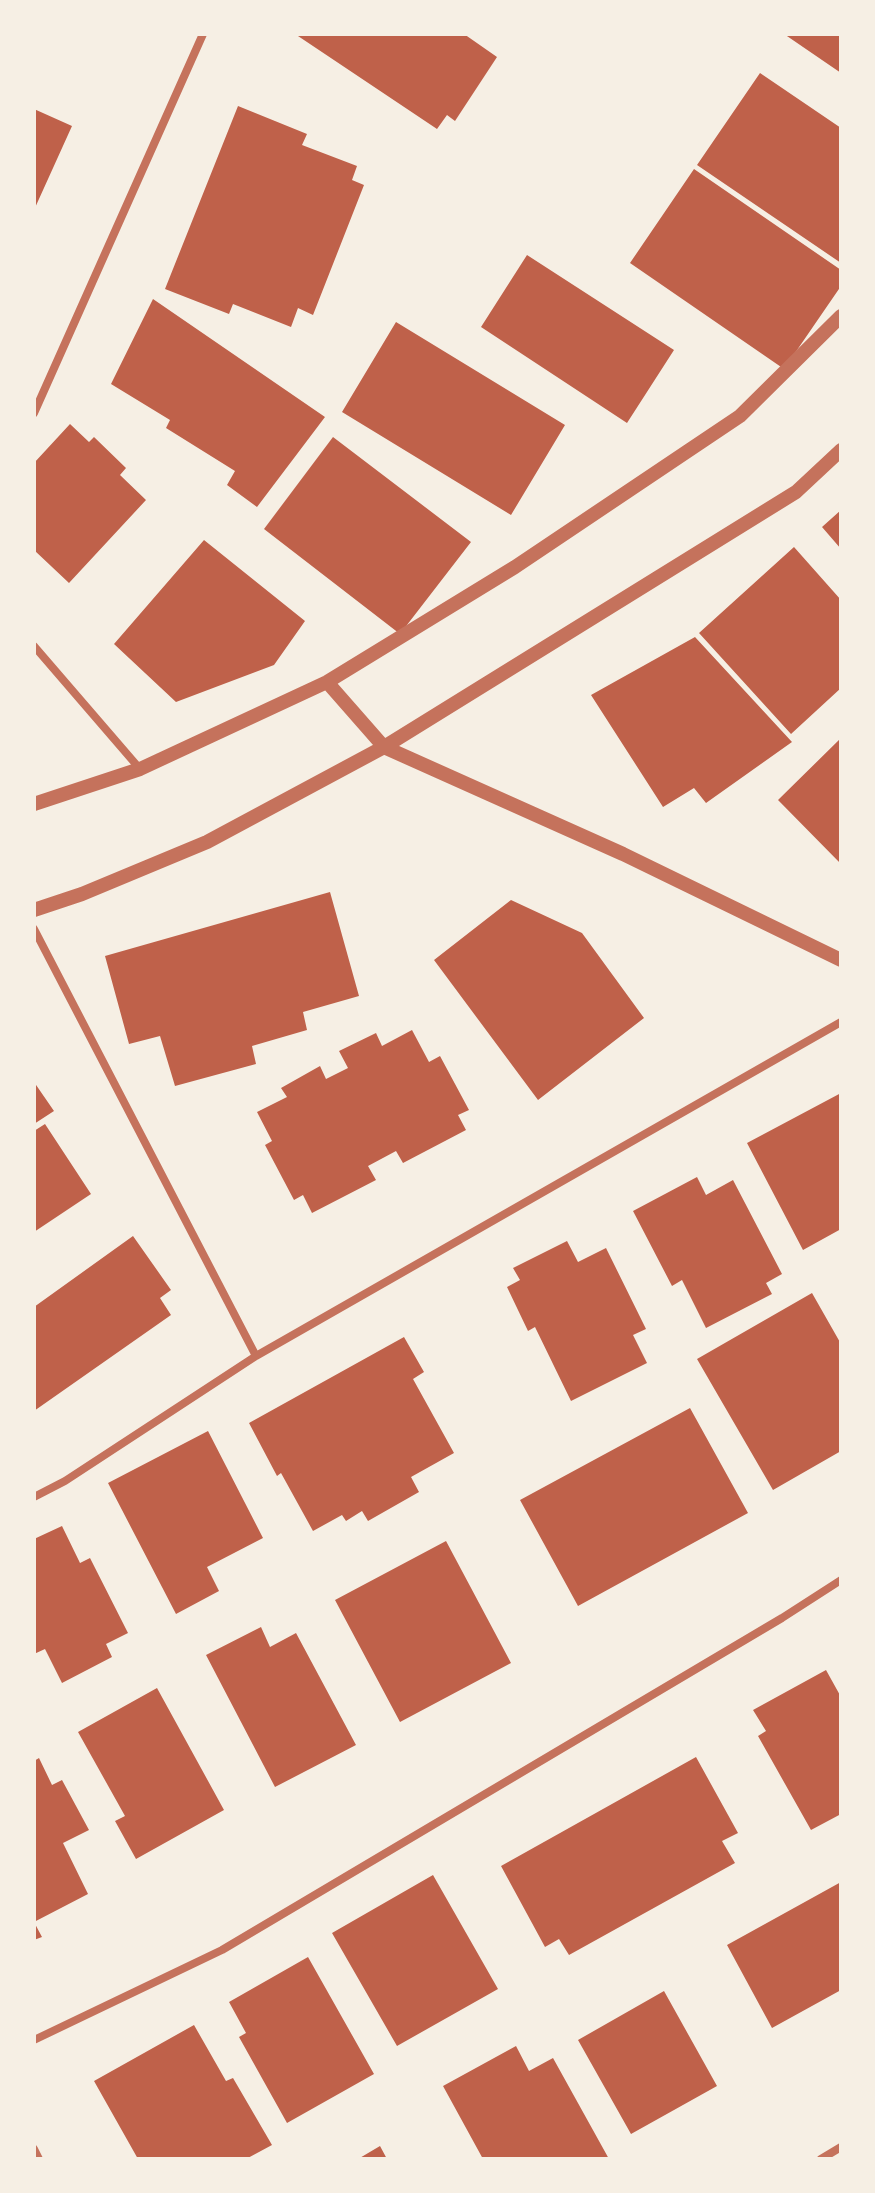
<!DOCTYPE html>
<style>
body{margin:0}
#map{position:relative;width:875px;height:2193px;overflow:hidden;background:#f6efe4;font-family:"Noto Serif",serif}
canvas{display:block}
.frame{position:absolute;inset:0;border:36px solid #f6efe4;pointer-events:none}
</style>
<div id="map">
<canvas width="875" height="2193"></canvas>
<div class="frame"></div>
</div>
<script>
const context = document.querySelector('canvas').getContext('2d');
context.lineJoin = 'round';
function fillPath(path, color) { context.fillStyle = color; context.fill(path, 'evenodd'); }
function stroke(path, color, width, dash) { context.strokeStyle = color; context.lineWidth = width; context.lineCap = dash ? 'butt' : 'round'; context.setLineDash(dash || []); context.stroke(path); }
const building = new Path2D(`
 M 295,34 L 464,34 L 497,57 L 455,121 L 447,115 L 437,129 Z
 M 784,34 L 841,34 L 841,73 Z
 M 760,73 L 841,128 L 841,263 L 697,165 Z
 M 238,106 L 307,134 L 302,145 L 357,166 L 352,180 L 364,185 L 313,315 L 298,308 L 291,327 L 233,304 L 229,314 L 165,289 Z
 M 34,109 L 72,126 L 34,210 Z
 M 694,169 L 841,270 L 841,286 L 784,369 L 630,263 Z
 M 527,255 L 674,350 L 627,423 L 481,327 Z
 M 153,299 L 325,417 L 257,507 L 227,485 L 235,471 L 166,428 L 170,420 L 111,384 Z
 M 396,322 L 565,425 L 511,515 L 342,412 Z
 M 70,424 L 89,442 L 94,437 L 126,468 L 120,475 L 146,500 L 69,583 L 34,550 L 34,463 Z
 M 333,437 L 471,542 L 400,634 L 264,529 Z
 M 841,510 L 841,549 L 822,527 Z
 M 204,540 L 305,621 L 274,665 L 176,702 L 114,644 Z
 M 794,547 L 841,600 L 841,688 L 791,734 L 699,633 Z
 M 695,637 L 792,742 L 706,803 L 694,788 L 663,807 L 591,695 Z
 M 841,738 L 841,864 L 778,800 Z
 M 330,892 L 359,996 L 303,1012 L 307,1030 L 252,1046 L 256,1064 L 175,1086 L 160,1036 L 129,1044 L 105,956 Z
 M 511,900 L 582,933 L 644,1018 L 538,1100 L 434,960 Z
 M 412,1030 L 429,1062 L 440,1056 L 469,1110 L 458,1115 L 466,1130 L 403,1163 L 396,1151 L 368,1166 L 376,1180 L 312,1213 L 303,1195 L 294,1200 L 265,1145 L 272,1141 L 257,1112 L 287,1097 L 281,1088 L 320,1066 L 326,1079 L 348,1068 L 339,1051 L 376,1033 L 382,1046 Z
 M 34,1082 L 54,1111 L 34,1124 Z
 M 841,1093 L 841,1229 L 803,1250 L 747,1143 Z
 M 45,1124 L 91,1194 L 34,1232 L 34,1131 Z
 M 697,1177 L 706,1195 L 733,1180 L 782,1274 L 766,1283 L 772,1294 L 706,1328 L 682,1280 L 672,1286 L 633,1211 Z
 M 133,1236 L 171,1290 L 160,1298 L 171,1315 L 34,1411 L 34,1307 Z
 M 567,1241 L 578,1262 L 606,1248 L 646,1329 L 633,1335 L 647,1363 L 571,1401 L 535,1327 L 528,1331 L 507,1287 L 520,1280 L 513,1268 Z
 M 812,1293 L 841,1344 L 841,1451 L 773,1490 L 697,1359 Z
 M 404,1337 L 424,1372 L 413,1379 L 454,1453 L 411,1477 L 419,1492 L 368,1521 L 362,1511 L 346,1521 L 342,1515 L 313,1531 L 281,1473 L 277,1476 L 249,1423 Z
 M 690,1408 L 748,1513 L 578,1606 L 520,1500 Z
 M 208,1431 L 263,1538 L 207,1567 L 219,1591 L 176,1614 L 108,1483 Z
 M 62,1526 L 80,1563 L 90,1558 L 128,1633 L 106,1644 L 112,1657 L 62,1683 L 45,1649 L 34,1654 L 34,1539 Z
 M 446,1541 L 511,1663 L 400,1722 L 335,1600 Z
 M 261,1627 L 270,1647 L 296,1633 L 356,1745 L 275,1787 L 206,1655 Z
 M 826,1670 L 841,1697 L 841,1814 L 811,1830 L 758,1736 L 766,1731 L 753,1710 Z
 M 157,1688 L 224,1810 L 136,1859 L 115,1821 L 125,1816 L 78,1732 Z
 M 696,1757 L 738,1833 L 722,1841 L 735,1863 L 569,1955 L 559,1939 L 545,1947 L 501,1866 Z
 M 39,1758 L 52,1785 L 62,1780 L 89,1830 L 63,1843 L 88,1894 L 34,1922 L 42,1937 L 34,1940 L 34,1761 Z
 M 433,1875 L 498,1989 L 397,2046 L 332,1933 Z
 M 841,1882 L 841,1990 L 772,2028 L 727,1945 Z
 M 308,1957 L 374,2074 L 287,2123 L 239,2037 L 246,2033 L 229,2002 Z
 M 664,1991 L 717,2086 L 631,2134 L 578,2040 Z
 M 194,2025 L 226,2081 L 233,2078 L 272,2145 L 246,2159 L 138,2159 L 94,2081 Z
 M 516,2046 L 529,2071 L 553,2058 L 609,2159 L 483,2159 L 443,2086 Z
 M 380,2146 L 387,2159 L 358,2159 Z`);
const minor = new Path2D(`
 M 34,413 L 203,34
 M 34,646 L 140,769
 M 34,929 L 256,1356
 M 34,1497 L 65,1481 L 256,1356 L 841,1022
 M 34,2040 L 222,1950 L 782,1618 L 841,1580
 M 34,2149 L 39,2159
 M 821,2159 L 841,2147`);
const tertiary = new Path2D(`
 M 327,682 L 384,747 L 623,854 L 841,960
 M 34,804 L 140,769 L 327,682 L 515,567 L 740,416 L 841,316
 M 34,910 L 82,894 L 207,842 L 384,747 L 796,492 L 841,450`);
fillPath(building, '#bf614a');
stroke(minor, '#c5725c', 8);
stroke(tertiary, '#c5725c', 14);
</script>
